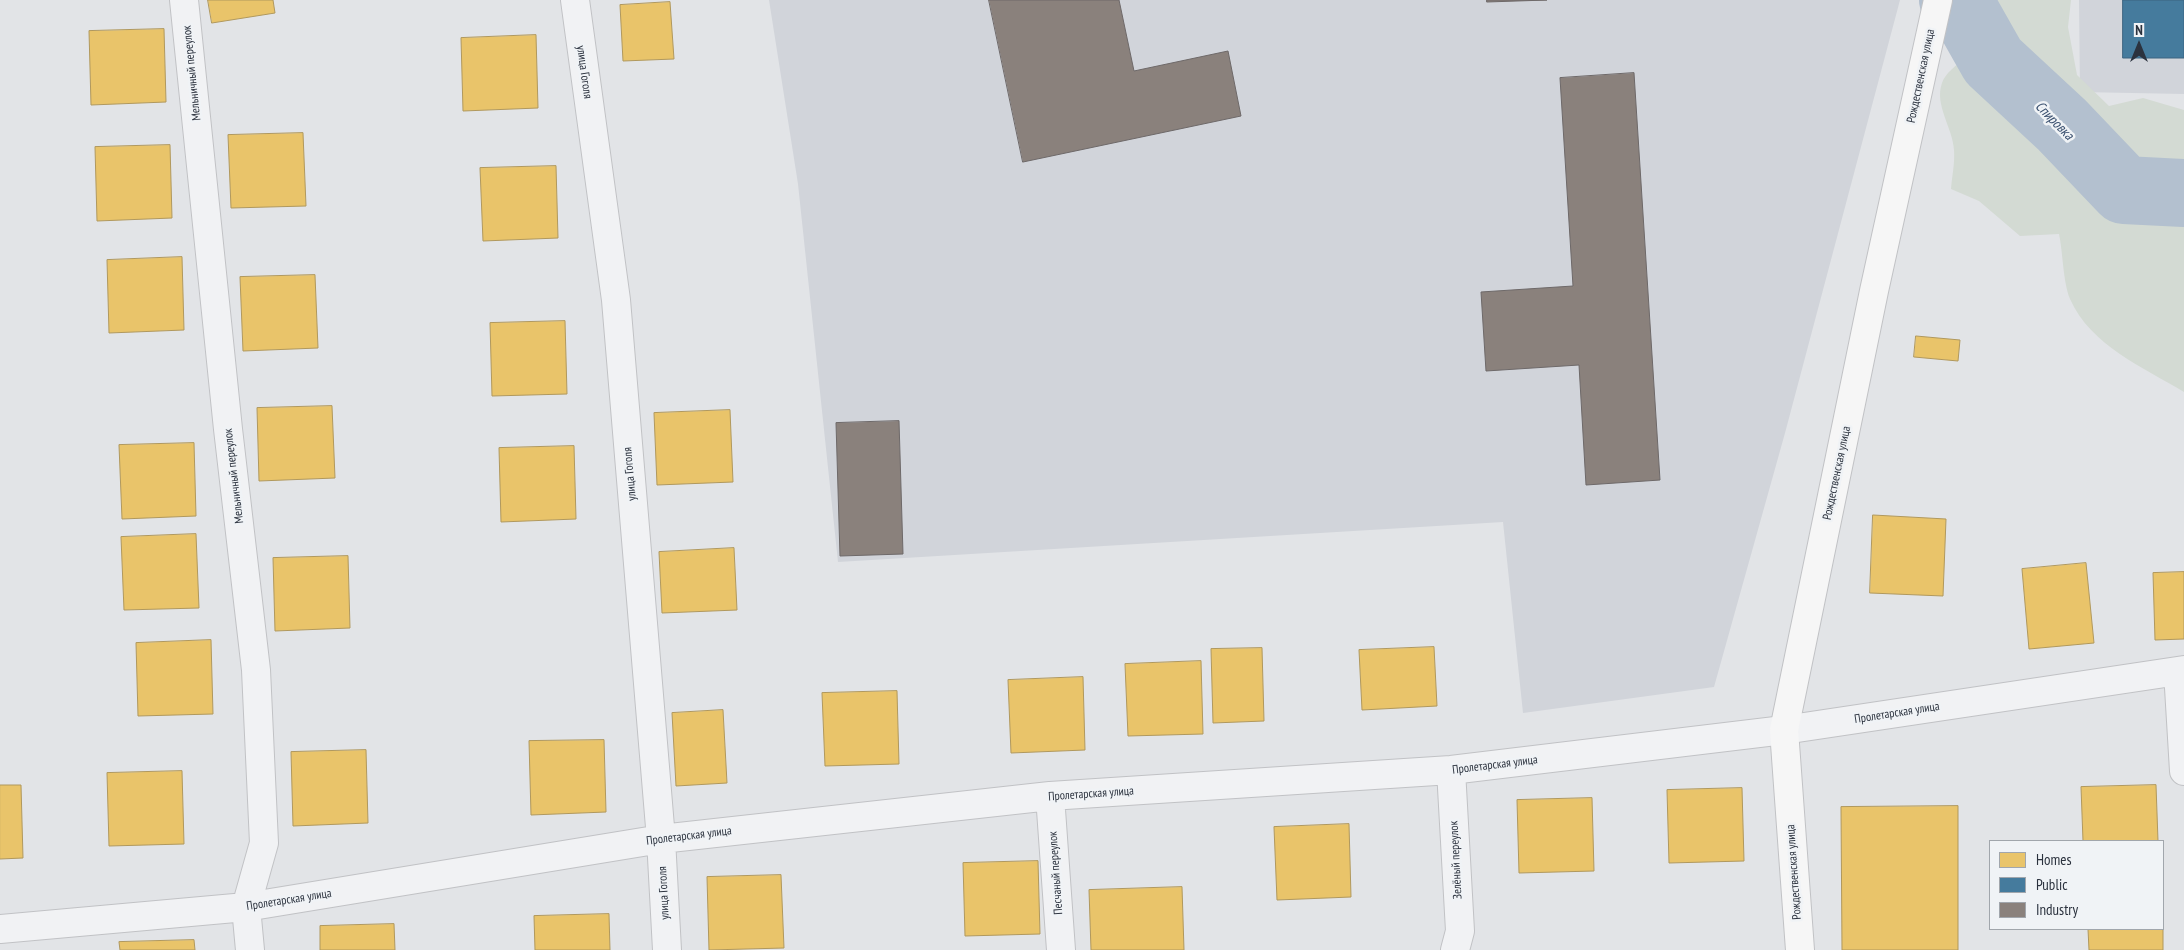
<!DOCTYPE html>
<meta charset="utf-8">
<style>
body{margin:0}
#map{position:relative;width:2184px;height:950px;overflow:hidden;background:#e2e4e7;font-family:"PT Sans Narrow",sans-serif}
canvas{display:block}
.legend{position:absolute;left:1989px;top:840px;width:175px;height:90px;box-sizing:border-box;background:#f0f3f6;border:1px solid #a1a6ac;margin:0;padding:6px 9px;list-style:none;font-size:15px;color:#2b323e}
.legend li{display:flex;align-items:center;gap:10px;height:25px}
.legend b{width:25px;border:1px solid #a1a6ac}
.north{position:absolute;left:2114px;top:20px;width:50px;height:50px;-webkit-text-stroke:4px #f0f3f6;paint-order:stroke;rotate:0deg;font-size:14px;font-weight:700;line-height:20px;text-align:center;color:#2b323e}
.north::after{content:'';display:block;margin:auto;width:18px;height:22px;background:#2b323e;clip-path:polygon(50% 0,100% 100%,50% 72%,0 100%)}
</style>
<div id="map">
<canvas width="2184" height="950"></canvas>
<ul class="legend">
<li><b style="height:14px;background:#e9c46a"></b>Homes</li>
<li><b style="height:14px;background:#457b9d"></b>Public</li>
<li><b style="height:14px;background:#8a817c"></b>Industry</li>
</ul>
<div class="north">N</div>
</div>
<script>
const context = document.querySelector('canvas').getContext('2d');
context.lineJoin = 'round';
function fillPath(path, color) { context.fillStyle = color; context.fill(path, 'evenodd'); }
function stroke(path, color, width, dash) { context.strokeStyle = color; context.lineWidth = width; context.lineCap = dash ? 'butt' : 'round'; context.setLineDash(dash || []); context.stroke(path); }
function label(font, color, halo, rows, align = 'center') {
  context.font = font + ' "PT Sans Narrow",sans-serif'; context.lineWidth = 5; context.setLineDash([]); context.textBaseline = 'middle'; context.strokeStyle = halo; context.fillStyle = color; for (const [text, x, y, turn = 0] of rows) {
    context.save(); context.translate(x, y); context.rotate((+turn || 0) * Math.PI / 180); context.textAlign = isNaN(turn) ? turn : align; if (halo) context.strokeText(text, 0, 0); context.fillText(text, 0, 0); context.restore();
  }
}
const built = new Path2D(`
 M 769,0 L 1900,0 L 1785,433 L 1714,687 L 1523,713 L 1503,522 L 838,562 L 798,184 Z
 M 2079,0 L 2184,0 L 2184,94 L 2080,92 Z`);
const green = new Path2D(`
 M 1992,0 L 2071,0 L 2068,27 L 2077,75 L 2109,106 L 2143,98 L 2184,110 L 2184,392 C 2143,367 2091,346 2070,299 C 2063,282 2063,253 2059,234 L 2020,236 L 1979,201 L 1951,189 C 1952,176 1955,163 1954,150 C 1953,128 1934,105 1942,83 C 1949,63 1984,52 1993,31 C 1997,23 1993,8 1992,0 Z`);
const homes = new Path2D(`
 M 208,0 L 273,0 L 275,13 L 212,23 Z
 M 670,2 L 674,59 L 623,61 L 620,5 Z
 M 164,29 L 166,102 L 91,105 L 89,31 Z
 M 536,35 L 538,108 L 463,111 L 461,38 Z
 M 303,133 L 306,206 L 231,208 L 228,135 Z
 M 170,145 L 172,218 L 97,221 L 95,147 Z
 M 556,166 L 558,238 L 483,241 L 480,168 Z
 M 182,257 L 184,330 L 109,333 L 107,260 Z
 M 315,275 L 318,348 L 243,351 L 240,277 Z
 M 565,321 L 567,394 L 492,396 L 490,323 Z
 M 1916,336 L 1960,340 L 1958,361 L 1914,357 Z
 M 332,406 L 335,478 L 259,481 L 257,408 Z
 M 730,410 L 733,482 L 657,485 L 654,413 Z
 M 194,443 L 196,516 L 122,519 L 119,445 Z
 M 574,446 L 576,519 L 501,522 L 499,448 Z
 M 1873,515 L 1946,519 L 1943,596 L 1870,593 Z
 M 196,534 L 199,608 L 124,610 L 121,537 Z
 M 734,548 L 737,610 L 662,613 L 659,552 Z
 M 348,556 L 350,628 L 275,631 L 273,558 Z
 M 2086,563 L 2094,643 L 2029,649 L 2022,569 Z
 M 2184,572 L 2184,639 L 2155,640 L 2153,573 Z
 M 211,640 L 213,714 L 138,716 L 136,643 Z
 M 1434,647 L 1437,706 L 1362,710 L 1359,650 Z
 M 1262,648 L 1264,721 L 1213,723 L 1211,649 Z
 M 1201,661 L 1203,734 L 1128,736 L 1125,664 Z
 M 1083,677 L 1085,750 L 1011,753 L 1008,680 Z
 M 897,691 L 899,764 L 825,766 L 822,693 Z
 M 723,710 L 727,783 L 676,786 L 672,713 Z
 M 604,740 L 606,812 L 531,815 L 529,741 Z
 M 366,750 L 368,823 L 293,826 L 291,752 Z
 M 182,771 L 184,844 L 109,846 L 107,773 Z
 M 0,785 L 21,785 L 23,858 L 0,859 Z
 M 2156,785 L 2158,841 L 2083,841 L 2081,787 Z
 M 1742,788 L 1744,861 L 1669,863 L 1667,790 Z
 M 1592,798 L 1594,871 L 1519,873 L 1517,800 Z
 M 1958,806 L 1958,950 L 1842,950 L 1841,807 Z
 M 1349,824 L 1351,897 L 1277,900 L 1274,827 Z
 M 1038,861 L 1040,934 L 965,936 L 963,863 Z
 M 781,875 L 784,948 L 709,950 L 707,877 Z
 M 1182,887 L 1184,950 L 1091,950 L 1089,890 Z
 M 609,914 L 610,950 L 535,950 L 534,916 Z
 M 394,924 L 395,950 L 320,950 L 320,926 Z
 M 2163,928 L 2163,950 L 2089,950 L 2088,929 Z
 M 194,940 L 195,950 L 120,950 L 119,942 Z`);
const public = new Path2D(`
 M 2123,0 L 2184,0 L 2184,58 L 2123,58 Z`);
const industry = new Path2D(`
 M 989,0 L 1119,0 L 1134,71 L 1228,51 L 1241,116 L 1023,162 Z
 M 1487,0 L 1547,0 L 1487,2 Z
 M 1634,73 L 1660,480 L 1586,485 L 1579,365 L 1486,371 L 1481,292 L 1573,286 L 1560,78 Z
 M 899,421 L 903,554 L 840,556 L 836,423 Z`);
const river = new Path2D(`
 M 1953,0 L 1963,8 L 1993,61 L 2062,125 L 2124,190 L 2184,193`);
const street = new Path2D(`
 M 184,0 L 228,429 L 256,670 L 264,843 L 246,907 L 250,950
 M 575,0 L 616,300 L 661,839 L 667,950
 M 2178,671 L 2184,771
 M 1451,770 L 1460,931 L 1455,950
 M 1050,796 L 1061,950
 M 0,929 L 246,907 L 661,839 L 1050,796 L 1451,770 L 1784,730 L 2184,670`);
const secondary = new Path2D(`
 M 1800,950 L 1784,730 L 1874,291 L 1938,0`);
const streetNames = [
 ["улица Гоголя",584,72,82],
 ["Мельничный переулок",192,73,-96],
 ["Рождественская улица",1921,76,-78],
 ["Рождественская улица",1837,473,-78],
 ["улица Гоголя",630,474,-95],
 ["Мельничный переулок",234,476,-97],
 ["Пролетарская улица",1897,713,-9],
 ["Пролетарская улица",1495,765,-7],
 ["Пролетарская улица",1091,794,-4],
 ["Пролетарская улица",689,836,-7],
 ["Зелёный переулок",1456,860,-93],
 ["Рождественская улица",1794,872,-94],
 ["Песчаный переулок",1056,873,-94],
 ["улица Гоголя",664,893,-93],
 ["Пролетарская улица",289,900,-9]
];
const waterNames = [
 ["Спировка",2054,121,45]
];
fillPath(built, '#d1d4da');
fillPath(green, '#d3dad3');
fillPath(homes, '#e9c46a');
stroke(homes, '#b0985d', 1);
fillPath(public, '#457b9d');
stroke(public, '#3d6580', 1);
fillPath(industry, '#8a817c');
stroke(industry, '#6e6969', 1);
stroke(river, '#b3c0cf', 68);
stroke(street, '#c1c2c5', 30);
stroke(secondary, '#c1c2c5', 30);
stroke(street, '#f1f2f4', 28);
stroke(secondary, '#f6f6f6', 28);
label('12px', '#2b323e', '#f0f3f6', streetNames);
label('italic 14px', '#394f6e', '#f0f3f6', waterNames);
</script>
